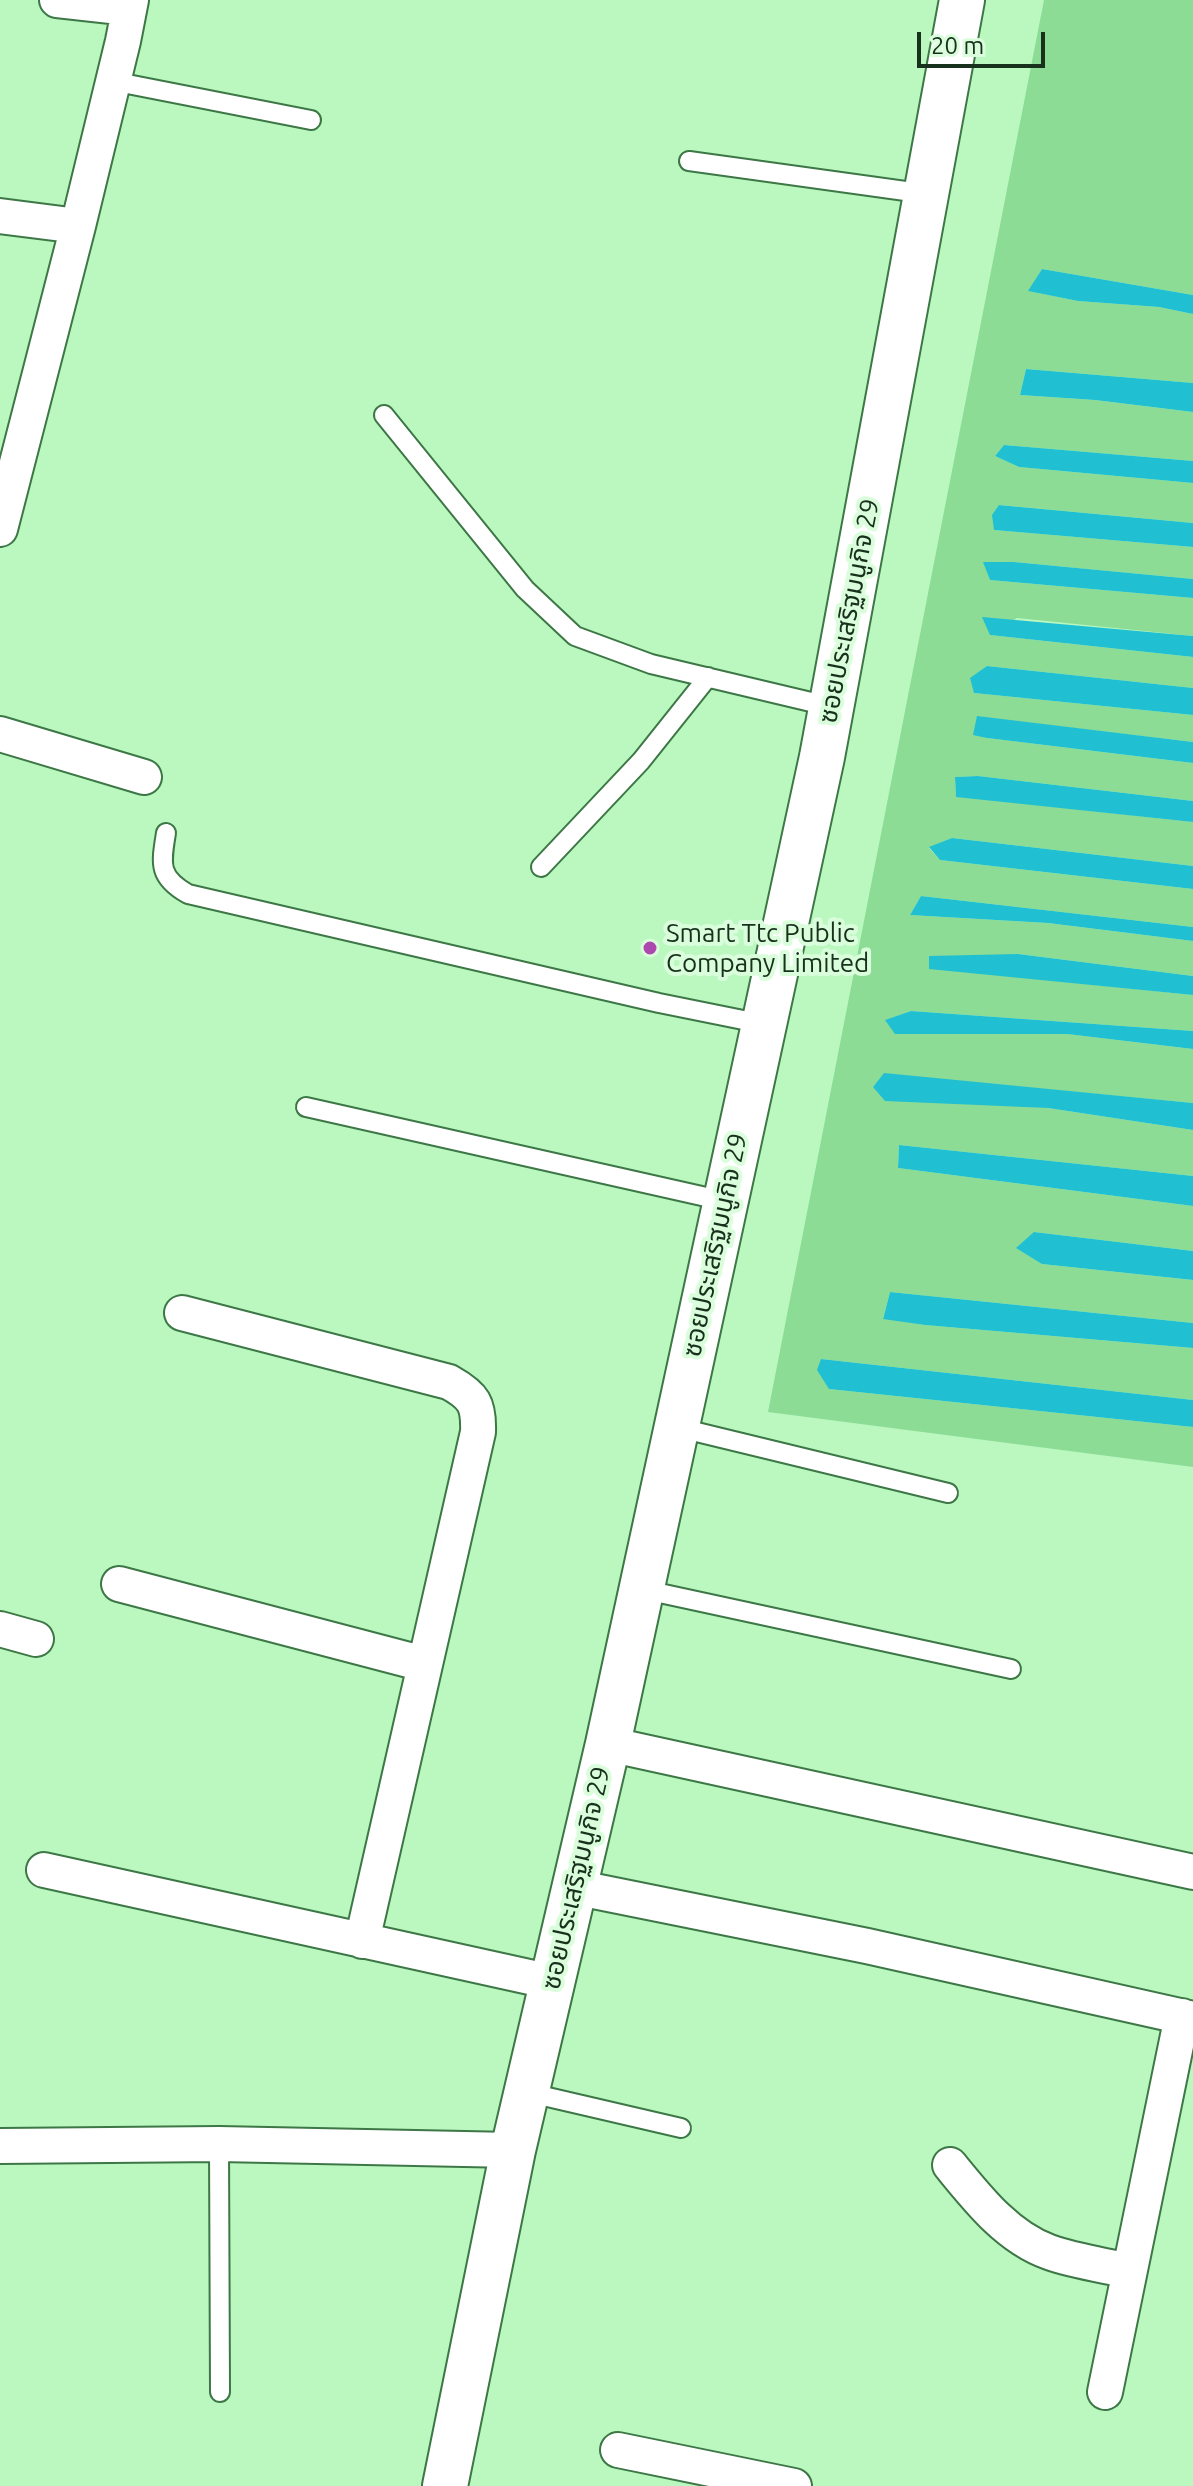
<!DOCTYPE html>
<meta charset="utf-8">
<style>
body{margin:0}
#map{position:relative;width:1193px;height:2486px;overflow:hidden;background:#baf8c0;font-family:Ubuntu,sans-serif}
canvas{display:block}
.scale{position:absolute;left:917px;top:32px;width:128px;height:36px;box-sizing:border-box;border:4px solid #18311c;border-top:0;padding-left:10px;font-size:24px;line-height:28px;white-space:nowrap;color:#18311c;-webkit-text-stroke:6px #dafedc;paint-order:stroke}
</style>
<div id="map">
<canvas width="1193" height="2486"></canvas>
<div class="scale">20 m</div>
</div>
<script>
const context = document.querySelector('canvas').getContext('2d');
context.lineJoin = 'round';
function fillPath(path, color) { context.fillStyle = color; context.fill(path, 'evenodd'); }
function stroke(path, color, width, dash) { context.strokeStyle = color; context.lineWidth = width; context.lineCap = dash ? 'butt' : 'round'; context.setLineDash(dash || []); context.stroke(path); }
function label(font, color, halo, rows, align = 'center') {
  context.font = font + ' Ubuntu,"Noto Sans Thai",sans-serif'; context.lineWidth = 8; context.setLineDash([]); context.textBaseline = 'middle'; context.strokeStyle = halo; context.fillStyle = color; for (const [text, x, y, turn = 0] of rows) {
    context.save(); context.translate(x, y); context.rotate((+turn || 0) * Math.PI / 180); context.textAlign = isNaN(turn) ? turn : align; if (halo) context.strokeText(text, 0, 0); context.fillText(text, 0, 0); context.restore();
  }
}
const green = new Path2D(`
 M 1044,0 L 1193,0 L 1193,295 L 1042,269 L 1029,291 L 1078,301 L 1159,307 L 1193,314 L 1193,383 L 1026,369 L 1020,395 L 1095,400 L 1193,412 L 1193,461 L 1004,445 L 995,456 L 1019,467 L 1193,483 L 1193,523 L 1000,505 L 994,530 L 1193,547 L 1193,579 L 1014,562 L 984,562 L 990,580 L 1193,598 L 1193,636 L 1017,618 L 990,635 L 1193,657 L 1193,688 L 987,666 L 974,693 L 1193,715 L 1193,742 L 978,717 L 987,738 L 1193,763 L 1193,801 L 978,776 L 955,777 L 956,796 L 1193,822 L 1193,866 L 952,838 L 929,848 L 940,860 L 1193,889 L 1193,927 L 921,896 L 910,915 L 1048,923 L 1193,941 L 1193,976 L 1018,954 L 929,968 L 1193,995 L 1193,1031 L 911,1011 L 886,1020 L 1067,1034 L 1193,1049 L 1193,1103 L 884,1074 L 873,1087 L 1048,1108 L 1193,1130 L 1193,1176 L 899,1145 L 898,1168 L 1193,1206 L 1193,1251 L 1034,1232 L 1042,1264 L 1193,1280 L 1193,1323 L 890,1292 L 883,1318 L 925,1325 L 1193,1348 L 1193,1400 L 821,1359 L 829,1389 L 1193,1427 L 1193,1467 L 768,1412 Z`);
const water = new Path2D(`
 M 1042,269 L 1193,295 L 1193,314 L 1159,307 L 1078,301 L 1028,291 Z
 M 1026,369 L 1193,383 L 1193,412 L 1095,400 L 1020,395 Z
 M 1004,445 L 1193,461 L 1193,483 L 1019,467 L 995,456 Z
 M 999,505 L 1193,523 L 1193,547 L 994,530 L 992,515 Z
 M 983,562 L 1014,562 L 1193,579 L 1193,598 L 990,580 Z
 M 982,617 L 1193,636 L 1193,657 L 990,635 Z
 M 987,666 L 1193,688 L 1193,715 L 974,693 L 970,678 Z
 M 977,716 L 1193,742 L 1193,763 L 987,738 L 973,735 Z
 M 978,776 L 1193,801 L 1193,822 L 956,797 L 955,777 Z
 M 952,838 L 1193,866 L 1193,889 L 940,860 L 929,847 Z
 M 921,896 L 1193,927 L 1193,941 L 1048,923 L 910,915 Z
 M 1018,954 L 1193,976 L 1193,995 L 929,969 L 929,956 Z
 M 911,1011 L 1193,1031 L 1193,1049 L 1067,1034 L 895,1034 L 885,1020 Z
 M 884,1073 L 1193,1103 L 1193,1130 L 1048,1108 L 885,1101 L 873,1087 Z
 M 899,1145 L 1193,1176 L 1193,1206 L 898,1168 Z
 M 1034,1232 L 1193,1251 L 1193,1280 L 1042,1264 L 1016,1248 Z
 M 890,1292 L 1193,1323 L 1193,1348 L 925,1325 L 883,1319 Z
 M 821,1359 L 1193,1400 L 1193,1427 L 829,1389 L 817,1370 Z`);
const service = new Path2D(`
 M 112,81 L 311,120
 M 689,161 L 927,194
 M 384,415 L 525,589 L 575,636 L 651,664 L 832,707
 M 166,833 C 161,864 158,877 188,894 L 659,1003 L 763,1024
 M 541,867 L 641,761 L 708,677
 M 306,1107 L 724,1201
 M 676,1427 L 948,1493
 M 641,1589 L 1011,1669
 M 526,2092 L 681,2128
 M 219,2144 L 220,2392`);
const minor = new Path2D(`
 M 57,0 L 129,8
 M 0,216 L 78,226
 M 0,529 L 78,226 L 123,41 L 131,0
 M 0,734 L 144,777
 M 182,1313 L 449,1382 C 474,1396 479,1404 478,1432 L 362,1941
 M 119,1584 L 424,1664
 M 0,1629 L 36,1639
 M 608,1744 L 1193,1872
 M 44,1870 L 552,1982
 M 574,1887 L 867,1946 L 1193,2019
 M 0,2146 L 219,2144 L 513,2150
 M 950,2165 C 977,2198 1007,2237 1049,2252 C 1074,2261 1103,2265 1129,2271
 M 1105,2392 L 1182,2016
 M 618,2450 L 794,2486`);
const tertiary = new Path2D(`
 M 445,2486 L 513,2150 L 608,1744 L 822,757 L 962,0`);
const markers = [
 [650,948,8,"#ad49ae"]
];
const streetNames = [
 ["ซอยประเสริฐมนูกิจ 29",849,611,-79],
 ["ซอยประเสริฐมนูกิจ 29",715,1245,-78],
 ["ซอยประเสริฐมนูกิจ 29",576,1878,-77]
];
const poiNames = [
 ["Smart Ttc Public",666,933],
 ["Company Limited",666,963]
];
fillPath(green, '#8cdc96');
fillPath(water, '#20bfd2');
stroke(service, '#3d7746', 22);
stroke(minor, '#3d7746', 38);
stroke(tertiary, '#3d7746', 48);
stroke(service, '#fff', 18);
stroke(minor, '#fff', 34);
stroke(tertiary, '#fff', 44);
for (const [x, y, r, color] of markers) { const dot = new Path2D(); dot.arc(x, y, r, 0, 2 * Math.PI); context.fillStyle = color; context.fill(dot); stroke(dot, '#dafedc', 3); }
label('26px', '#18311c', '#dafedc', streetNames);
label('26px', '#18311c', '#dafedc', poiNames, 'left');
</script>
